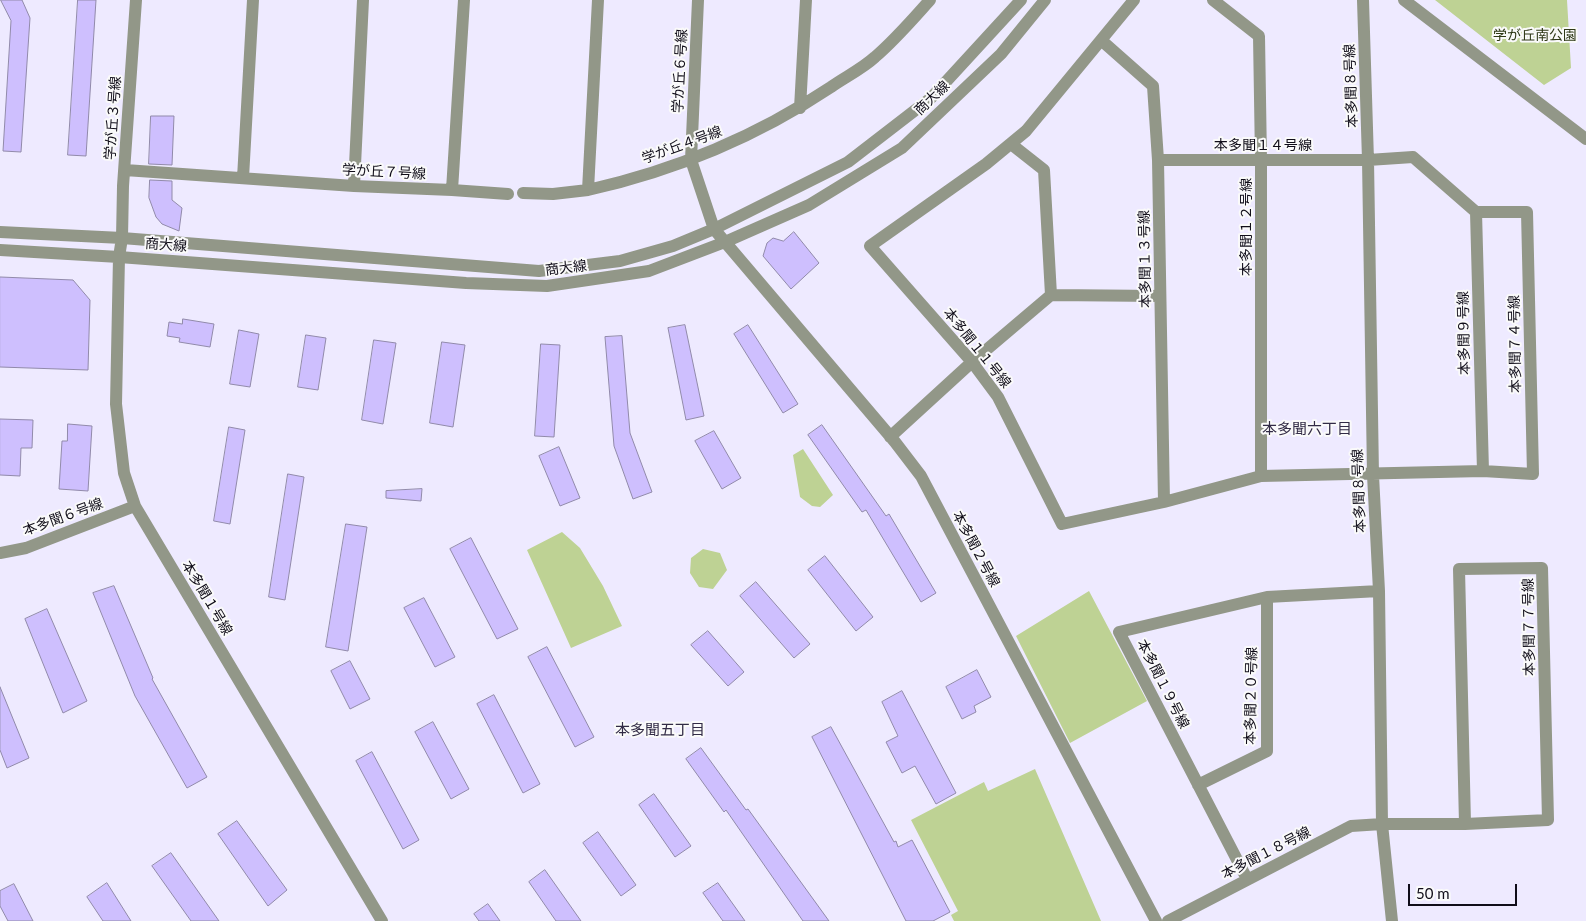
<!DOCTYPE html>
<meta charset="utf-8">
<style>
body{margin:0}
#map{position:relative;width:1586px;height:921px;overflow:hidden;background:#eeeaff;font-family:Lato,sans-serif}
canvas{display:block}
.scale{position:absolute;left:1408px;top:884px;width:109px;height:22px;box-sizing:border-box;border:2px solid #100d19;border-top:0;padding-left:6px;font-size:15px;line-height:18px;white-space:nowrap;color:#100d19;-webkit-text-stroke:4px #fafafa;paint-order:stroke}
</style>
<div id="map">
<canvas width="1586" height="921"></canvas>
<div class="scale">50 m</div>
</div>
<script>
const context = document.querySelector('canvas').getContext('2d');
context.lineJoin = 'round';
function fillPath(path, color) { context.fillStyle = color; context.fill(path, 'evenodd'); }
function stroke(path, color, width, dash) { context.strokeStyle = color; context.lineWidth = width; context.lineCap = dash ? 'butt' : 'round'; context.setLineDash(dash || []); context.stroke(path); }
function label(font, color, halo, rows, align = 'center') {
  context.font = font + ' Lato,"Noto Sans JP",sans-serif'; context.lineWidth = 4; context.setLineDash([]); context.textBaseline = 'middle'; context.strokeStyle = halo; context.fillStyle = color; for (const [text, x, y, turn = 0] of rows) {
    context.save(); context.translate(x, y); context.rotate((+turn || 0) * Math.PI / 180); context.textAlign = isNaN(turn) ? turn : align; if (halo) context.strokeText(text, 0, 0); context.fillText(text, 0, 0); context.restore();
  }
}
const green = new Path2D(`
 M 1435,0 L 1567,0 L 1571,68 L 1544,85 Z
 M 803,449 L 833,495 L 820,507 L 812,506 L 800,497 L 793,455 Z
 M 562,532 L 580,548 L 603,586 L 622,626 L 571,648 L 527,550 Z
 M 703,549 L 720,553 L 727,570 L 713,589 L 699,587 L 690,573 L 691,558 Z
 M 1089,591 L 1147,701 L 1070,743 L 1016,636 Z
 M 1035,769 L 1101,921 L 954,921 L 951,915 L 958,911 L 911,820 L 984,782 L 988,791 Z`);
const building = new Path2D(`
 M 1,0 L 22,0 L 30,18 L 21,152 L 3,151 L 11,21 Z
 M 78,0 L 96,0 L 86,156 L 68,155 Z
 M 151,116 L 174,116 L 172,165 L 149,164 Z
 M 150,180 L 172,181 L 172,200 L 182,208 L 179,231 L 162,224 L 156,217 L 149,198 Z
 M 794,232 L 819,263 L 791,289 L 763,256 L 767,243 L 773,238 L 783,241 Z
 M 0,277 L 73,280 L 90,300 L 88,370 L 0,367 Z
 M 183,319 L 214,324 L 210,347 L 179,342 L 180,338 L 167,336 L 169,322 L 182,324 Z
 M 685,325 L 704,416 L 686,420 L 668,328 Z
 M 748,325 L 798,404 L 783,413 L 734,334 Z
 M 239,330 L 259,334 L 250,387 L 230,384 Z
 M 306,335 L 326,338 L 318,390 L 298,387 Z
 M 622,336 L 630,433 L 652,492 L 633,499 L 614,446 L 605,337 Z
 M 374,340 L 396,343 L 383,424 L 362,420 Z
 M 442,342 L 465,345 L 453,427 L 430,423 Z
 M 541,344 L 560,345 L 554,437 L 535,436 Z
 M 0,419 L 33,420 L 32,448 L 21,448 L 20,476 L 0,475 Z
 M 68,424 L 92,426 L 88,491 L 59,489 L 62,441 L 67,441 Z
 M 822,425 L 886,516 L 889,514 L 936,593 L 921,602 L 866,510 L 862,512 L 808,435 Z
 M 229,427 L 245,430 L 230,524 L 214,521 Z
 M 714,431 L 741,478 L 722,489 L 695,441 Z
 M 559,447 L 580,498 L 560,506 L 539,456 Z
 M 288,474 L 304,477 L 285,600 L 269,597 Z
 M 422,489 L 421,501 L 386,498 L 386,491 Z
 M 346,524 L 367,527 L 348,651 L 326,647 Z
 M 471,538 L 518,629 L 497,639 L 450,549 Z
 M 825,556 L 873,617 L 856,631 L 808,570 Z
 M 756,582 L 810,644 L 794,658 L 740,596 Z
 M 114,586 L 153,678 L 152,679 L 207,777 L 187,788 L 135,696 L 93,593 Z
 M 424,598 L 455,657 L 435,667 L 404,608 Z
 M 47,609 L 87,701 L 63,713 L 25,619 Z
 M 708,631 L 744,672 L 728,686 L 691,645 Z
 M 547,647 L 594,737 L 575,747 L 528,657 Z
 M 350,661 L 370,699 L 350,709 L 331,671 Z
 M 977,670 L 991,697 L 974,706 L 976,712 L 962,719 L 946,687 Z
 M 0,687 L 29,758 L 7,768 L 0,750 Z
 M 902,691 L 956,793 L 936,804 L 915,766 L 902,773 L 886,742 L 898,736 L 882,702 Z
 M 494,695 L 540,784 L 523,793 L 477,704 Z
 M 433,722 L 469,789 L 451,799 L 415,732 Z
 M 831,727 L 894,842 L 896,841 L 898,847 L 912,840 L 950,912 L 933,921 L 906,921 L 812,737 Z
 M 701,748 L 746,810 L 748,809 L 829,921 L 803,921 L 726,810 L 724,812 L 686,759 Z
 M 372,752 L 419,840 L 403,849 L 356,761 Z
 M 654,794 L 691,846 L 675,857 L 639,805 Z
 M 237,821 L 287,890 L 268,906 L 218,834 Z
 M 598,832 L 636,885 L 621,896 L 583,843 Z
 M 171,853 L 219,921 L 191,921 L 152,866 Z
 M 545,870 L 581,921 L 556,921 L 529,882 Z
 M 107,883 L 131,921 L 103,921 L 87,897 Z
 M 718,883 L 745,921 L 723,921 L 703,893 Z
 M 14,884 L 33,921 L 8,921 L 0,906 L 0,891 Z
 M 488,904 L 500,921 L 479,921 L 474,914 Z`);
const minor = new Path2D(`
 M 136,0 L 123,186 L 122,238 L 119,257 L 116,404 L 124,473 L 135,506 L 382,921
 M 598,0 L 588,190 C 677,170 756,137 831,87 C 845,77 862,69 875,57 C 895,40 912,20 930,0
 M 698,0 L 691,160 L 714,229 L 895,442 L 921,476 L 1156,921
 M 1134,0 L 1026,131 L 986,164 L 870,246 L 972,362 L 998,397 L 1062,524 L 1164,502 L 1261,476 L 1483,471 L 1476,212 L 1413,157 L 1368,160 L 1158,160
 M 1213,0 L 1259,36 L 1261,160 L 1261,476
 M 1363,0 L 1368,160 L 1373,475 L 1379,591 L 1382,824 L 1392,921
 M 1404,0 L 1586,139
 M 1101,40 L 1153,86 L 1158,160 L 1164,502
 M 800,108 L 806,0
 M 1011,144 L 1044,170 L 1051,295
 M 125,170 L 354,186 L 452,190 L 464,0
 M 243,178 L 253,0
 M 354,186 L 363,0
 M 452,190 L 508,194
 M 523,193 L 553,194 L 588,190
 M 1476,212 L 1527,212 L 1533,474 L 1483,471
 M 0,232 L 122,238 L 539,271 L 620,261 L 673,246 L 714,229 L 848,162 L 931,98 L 1021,0
 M 0,250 L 119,257 L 466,283 L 547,286 L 649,271 L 725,242 L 809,205 L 902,148 L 1001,54 L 1045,0
 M 890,437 L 972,362 L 1051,295 L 1160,296
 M 0,553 L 26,548 L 135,506
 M 1542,568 L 1548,820 L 1465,824 L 1459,569 Z
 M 1198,785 L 1267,751 L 1267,597
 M 1247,879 L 1119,632 L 1267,597 L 1379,591
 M 1168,921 L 1351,826 L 1382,824 L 1465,824`);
const parkNames = [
 ["学が丘南公園",1535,35]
];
const streetNames = [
 ["学が丘６号線",680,71,-87],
 ["本多聞８号線",1351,86,-92],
 ["商大線",932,98,-44],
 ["学が丘３号線",113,118,-86],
 ["学が丘４号線",682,145,-20],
 ["本多聞１４号線",1263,145],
 ["学が丘７号線",384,172,3],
 ["本多聞１２号線",1246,227,-90],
 ["商大線",166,245,4],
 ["本多聞１３号線",1145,259,-91],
 ["商大線",566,268,-7],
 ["本多聞９号線",1464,333,-91],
 ["本多聞７４号線",1515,344,-91],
 ["本多聞１１号線",977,348,51],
 ["本多聞８号線",1359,491,-92],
 ["本多聞６号線",63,517,-20],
 ["本多聞２号線",976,549,62],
 ["本多聞１号線",207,598,59],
 ["本多聞７７号線",1529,627,-91],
 ["本多聞１９号線",1163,684,63],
 ["本多聞２０号線",1251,696,-89],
 ["本多聞１８号線",1266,853,-27]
];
const neighbourhoodNames = [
 ["本多聞六丁目",1307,429],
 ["本多聞五丁目",660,730]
];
fillPath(green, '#bed294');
fillPath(building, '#cebffe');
stroke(building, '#918aaa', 1);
stroke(minor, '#929788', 12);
label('14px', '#2e3816', '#fafafa', parkNames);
label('14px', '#100d19', '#fafafa', streetNames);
label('15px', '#322b46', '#fafafa', neighbourhoodNames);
</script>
